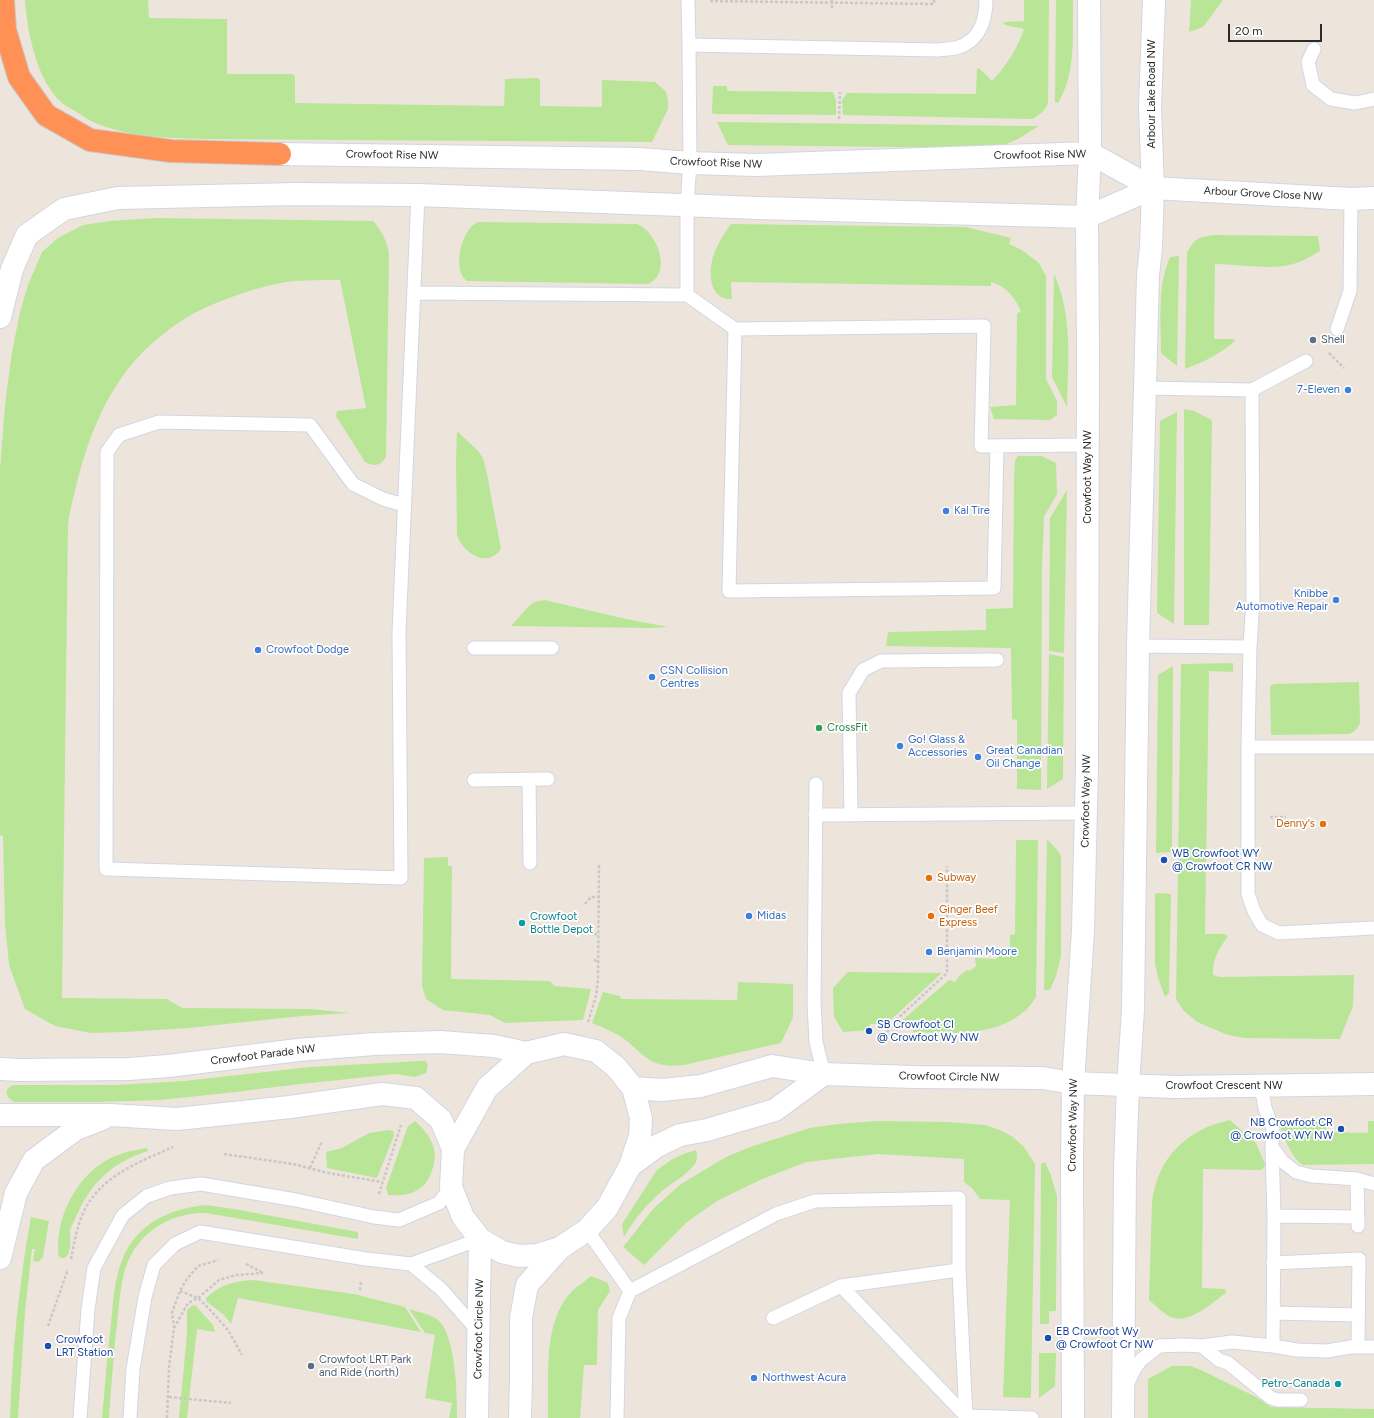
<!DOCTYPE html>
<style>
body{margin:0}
#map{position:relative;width:1374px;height:1418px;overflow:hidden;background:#ede5dc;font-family:Figtree,sans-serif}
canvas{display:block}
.scale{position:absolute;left:1228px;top:24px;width:94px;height:18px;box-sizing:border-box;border:2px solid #2b2b2b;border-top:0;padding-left:5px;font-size:12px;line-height:14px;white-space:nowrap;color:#2b2b2b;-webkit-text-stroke:3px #fff;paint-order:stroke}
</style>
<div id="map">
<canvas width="1374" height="1418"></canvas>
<div class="scale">20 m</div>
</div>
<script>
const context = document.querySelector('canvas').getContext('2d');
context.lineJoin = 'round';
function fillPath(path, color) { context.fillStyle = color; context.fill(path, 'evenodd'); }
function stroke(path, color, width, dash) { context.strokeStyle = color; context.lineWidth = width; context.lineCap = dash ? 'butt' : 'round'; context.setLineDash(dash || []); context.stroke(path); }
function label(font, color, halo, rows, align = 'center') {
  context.font = font + ' Figtree,sans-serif'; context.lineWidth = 3.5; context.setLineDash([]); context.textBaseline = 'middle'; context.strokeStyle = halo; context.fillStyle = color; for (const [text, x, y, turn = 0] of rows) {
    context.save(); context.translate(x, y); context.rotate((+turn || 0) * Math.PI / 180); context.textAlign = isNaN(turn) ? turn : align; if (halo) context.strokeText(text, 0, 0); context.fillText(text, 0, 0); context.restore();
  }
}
const green = new Path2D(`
 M 25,0 L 148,0 L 149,18 L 227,19 L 227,74 L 292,74 L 295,76 L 295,103 L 504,106 L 505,79 L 538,78 L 540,80 L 540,106 L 602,107 L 602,80 L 655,82 L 661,87 L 666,92 L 668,101 L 668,109 L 652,142 L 204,139 C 167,138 125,137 91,121 C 85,118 80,114 75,111 C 71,109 66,106 62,103 C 37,81 27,32 25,0 Z
 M 1024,0 L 1049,0 L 1048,104 C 1044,111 1040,115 1032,119 L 843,115 L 842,100 L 847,93 L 976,94 L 977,69 L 979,68 L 992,81 C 1007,65 1016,51 1024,29 L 1005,25 L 1003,22 L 1024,21 Z
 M 1056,0 L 1073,0 C 1072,34 1077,72 1058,103 L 1055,102 Z
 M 1191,0 L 1223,0 L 1203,27 L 1189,32 Z
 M 713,86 L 727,86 L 727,91 L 833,92 L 836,101 L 836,115 L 715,114 L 712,113 L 712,110 Z
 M 717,122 L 1024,126 L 1039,126 L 1018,139 L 1006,144 L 983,148 L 728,145 Z
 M 156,218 L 373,221 C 382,231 387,241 389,254 L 386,457 C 380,466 375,467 365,462 L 336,416 L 337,411 L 366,408 L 340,280 C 325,280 309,280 294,281 C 269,284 245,292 221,301 C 209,306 197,311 186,318 C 179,322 172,327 166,332 C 104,378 82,451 68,524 L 62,998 L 167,999 L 182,1008 L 311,1009 L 349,1013 L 302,1016 L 188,1028 L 125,1032 L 91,1033 L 55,1026 L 25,1009 L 9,965 L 5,923 L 3,836 L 0,835 L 0,469 L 5,405 L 12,352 L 20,312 L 28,285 L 42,252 L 58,238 L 83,225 L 109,221 Z
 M 479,222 L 637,224 C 657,231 673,274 648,284 L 467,281 C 451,270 462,226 479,222 Z
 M 731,224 L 966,227 L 1011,238 L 1009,244 L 1022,250 L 1039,263 L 1046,276 L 1046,379 L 1057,401 L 1057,415 L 1050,420 L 994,419 L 990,407 L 1016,405 L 1017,313 L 1021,312 C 1016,298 1006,286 991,282 L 991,286 L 731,282 L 732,299 C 708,300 708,270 714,254 C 718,243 724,233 731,224 Z
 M 1215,235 L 1318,236 L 1320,251 C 1310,257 1300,263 1289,265 C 1268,270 1237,264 1215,264 L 1214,339 L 1234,339 L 1235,341 C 1220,354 1204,362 1185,369 L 1187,253 C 1195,238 1198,237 1215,235 Z
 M 1179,256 L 1177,366 L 1161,353 C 1161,321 1157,286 1170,257 Z
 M 1054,274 C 1073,315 1068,364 1067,407 L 1052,377 Z
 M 1184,409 L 1194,411 L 1212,420 L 1209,625 L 1184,625 Z
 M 1177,412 L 1174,624 L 1157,613 L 1160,421 Z
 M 457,431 L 478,451 L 483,458 L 487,474 L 501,549 C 491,564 474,559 464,547 C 461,544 459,540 457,536 L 456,460 Z
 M 1018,456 L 1042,456 L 1056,463 L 1057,494 L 1044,517 L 1042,567 L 1041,790 L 1017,789 L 1017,720 L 1012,719 L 1011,648 L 886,646 L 888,632 L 986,630 L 986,609 L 1013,608 L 1014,479 L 1015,460 Z
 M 1067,490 L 1064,653 L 1049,651 L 1050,518 Z
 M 545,600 L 626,619 L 668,627 L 651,628 L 511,626 L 528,607 L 534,602 Z
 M 1049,654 L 1064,657 L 1063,779 L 1047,789 Z
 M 1233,663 L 1233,672 L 1209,671 L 1205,934 L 1224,934 L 1228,936 C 1218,951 1213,957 1213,975 L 1220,977 L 1354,975 L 1353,1006 L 1340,1039 L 1244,1038 L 1228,1035 L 1197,1022 L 1183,1010 L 1176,999 L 1181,664 Z
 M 1173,666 L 1172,852 L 1156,853 L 1158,675 Z
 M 1359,682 L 1360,723 L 1357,729 L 1350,734 L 1271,735 L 1270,686 L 1274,684 Z
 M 1047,839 L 1058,851 L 1061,856 L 1061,956 L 1056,976 L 1050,990 L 1044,990 Z
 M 1016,840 L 1038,840 L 1036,997 C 1033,1001 1030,1006 1027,1009 C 996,1038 952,1033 913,1032 L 913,1025 L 898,1024 L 949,980 L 955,982 L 960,975 L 967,970 L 970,971 L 976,966 L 975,958 L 996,959 L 1010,946 L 1010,935 L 1015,934 Z
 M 448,857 L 448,866 L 452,866 L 451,979 L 550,981 L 554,986 L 591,989 L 583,1020 L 505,1023 L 490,1015 L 443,1010 L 426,999 L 422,986 L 424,858 Z
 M 1158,893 L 1171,894 L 1169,993 L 1165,997 L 1158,978 L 1155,963 L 1155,894 Z
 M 848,972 L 942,973 L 886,1024 L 870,1024 L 870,1030 L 843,1032 L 834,1017 L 833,988 Z
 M 738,982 L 793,984 L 793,1018 L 781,1043 L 684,1065 C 647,1069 646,1054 620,1036 C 611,1031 602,1027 592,1023 L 603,992 L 620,996 L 621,999 L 737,1000 Z
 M 421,1061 L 426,1061 L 428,1066 L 426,1073 L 415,1077 L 395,1074 L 292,1085 L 227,1093 L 160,1100 L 100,1102 L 14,1102 C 6,1097 3,1089 14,1085 L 117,1085 L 184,1081 L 310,1067 Z
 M 1230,1120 L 1256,1143 L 1265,1164 L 1264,1168 L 1260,1170 L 1203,1169 L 1202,1288 L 1225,1289 L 1226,1293 C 1213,1302 1189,1325 1171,1317 C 1165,1315 1155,1305 1149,1300 L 1152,1201 C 1158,1157 1187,1129 1230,1120 Z
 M 1278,1120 L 1326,1121 L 1326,1132 L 1368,1133 L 1368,1121 L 1374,1121 L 1374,1164 L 1303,1165 C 1290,1158 1283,1133 1278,1120 Z
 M 415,1121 C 423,1128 430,1136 433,1146 C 436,1154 435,1163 432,1170 C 426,1191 409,1197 388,1195 L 386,1188 L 408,1126 Z
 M 877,1121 L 949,1122 L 985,1125 L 1000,1130 L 1013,1137 L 1024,1147 L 1035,1164 L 1031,1397 L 1030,1398 L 1003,1397 L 1010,1200 L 980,1199 L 972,1188 L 964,1182 L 964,1159 L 878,1154 L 806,1162 L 760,1180 L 717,1201 L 687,1222 L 644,1265 L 623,1247 L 654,1208 L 681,1184 L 726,1157 L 750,1147 L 810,1128 L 838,1124 Z
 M 389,1130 L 393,1131 L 394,1134 L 393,1138 L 377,1178 L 327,1168 L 326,1152 L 342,1148 L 369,1133 Z
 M 147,1148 L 148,1151 C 112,1162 91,1183 76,1217 C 74,1221 71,1226 70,1231 C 70,1237 72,1258 63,1258 C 57,1259 58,1251 58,1247 C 58,1218 72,1188 94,1169 C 113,1154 125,1152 147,1148 Z
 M 696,1150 C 697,1155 698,1161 694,1165 C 686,1176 671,1183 661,1192 C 648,1203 632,1222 624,1237 L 622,1225 L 624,1221 L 657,1170 L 671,1160 L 686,1153 Z
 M 1045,1162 L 1051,1175 L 1057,1197 L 1056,1311 L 1049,1311 L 1049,1324 L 1040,1324 L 1041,1164 Z
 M 206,1205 L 234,1209 L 358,1232 L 358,1239 L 206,1213 C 171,1212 137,1233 126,1267 C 119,1288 119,1311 116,1333 C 113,1361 111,1390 109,1418 L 102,1418 C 105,1386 107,1355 111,1324 C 113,1303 114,1280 122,1260 C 137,1223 169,1209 206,1205 Z
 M 31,1217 L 49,1221 L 43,1257 L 40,1261 L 36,1262 L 33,1260 L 35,1249 L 32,1249 L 25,1312 L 18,1418 L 10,1418 C 12,1351 19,1283 31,1217 Z
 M 591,1276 L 608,1283 L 610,1291 L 598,1310 L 597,1365 L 584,1365 L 580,1418 L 548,1418 C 549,1378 542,1322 572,1291 C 578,1286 585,1281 591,1276 Z
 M 253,1280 L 354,1294 L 405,1307 L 421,1332 L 238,1298 L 231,1324 L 224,1315 L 206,1301 L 206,1298 C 220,1285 234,1281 253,1280 Z
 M 193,1305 L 196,1306 L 213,1325 L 215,1332 L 197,1329 L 187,1418 L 179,1418 L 187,1334 L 187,1310 Z
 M 409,1309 C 418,1312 431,1314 438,1320 C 456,1335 457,1395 457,1418 L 449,1418 L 452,1403 L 425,1398 L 435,1335 L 425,1333 Z
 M 1039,1353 L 1056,1353 L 1055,1386 L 1039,1398 Z
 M 1172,1366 L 1190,1366 L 1201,1370 L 1256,1397 L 1271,1407 L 1374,1409 L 1374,1418 L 1148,1418 L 1148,1379 Z`);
const path = new Path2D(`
 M 710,1 L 934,4 L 934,0
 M 832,8 L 832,0
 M 839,119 L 840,92
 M 1329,353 L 1344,368
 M 1270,817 L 1286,817
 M 585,904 L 591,897 L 599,897
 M 594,934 L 599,934
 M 594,960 L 598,961
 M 588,1022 L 596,996 L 598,980 L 599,863
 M 884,1036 L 896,1020 L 947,973 L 947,866
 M 224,1154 L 293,1164 L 328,1173 L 382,1182
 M 310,1168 L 322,1141
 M 379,1194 L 401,1125
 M 71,1259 C 74,1243 77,1226 84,1211 C 101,1176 139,1162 173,1147
 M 246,1264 L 263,1273
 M 360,1290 L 361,1281
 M 180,1291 L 198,1298 L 212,1312 L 228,1330 L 242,1355
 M 48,1326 L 68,1269
 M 174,1328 L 188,1303 L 198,1298 L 219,1280 L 236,1275 L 263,1273
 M 169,1397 L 231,1403
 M 167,1418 L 169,1367 L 174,1328 L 172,1313 L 180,1291 L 187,1279 L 198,1266 L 218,1260`);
const service = new Path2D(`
 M 688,0 L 689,45
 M 986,0 C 986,19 980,40 959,47 C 953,49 944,49 937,50 L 689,45 L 690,163 L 687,205 L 687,295 L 735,329 L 984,326 L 981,446 L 1087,445
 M 1314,49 L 1308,62 L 1313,85 L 1331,99 L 1355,103 L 1374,99
 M 414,293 L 687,295
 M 735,329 L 729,591 L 994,588 L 997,446
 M 1337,329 L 1350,291 L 1351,199
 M 1145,388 L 1252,390 L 1253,600 L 1250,647
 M 1252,390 L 1306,361
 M 404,505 L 383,499 L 353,484 L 310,425 L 159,422 L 119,435 L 107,452 L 106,869 L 401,878 L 399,632 L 418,195
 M 1138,646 L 1250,647 L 1248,747 L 1248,894 L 1254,911 L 1262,925 L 1279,933 L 1374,928
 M 474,648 L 552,648
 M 1248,747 L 1374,747
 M 474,780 L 548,779
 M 529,780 L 530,863
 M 816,784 L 814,1003 L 816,1042 L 824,1074
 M 851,814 L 849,693 L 863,670 L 881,661 L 997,660
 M 815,815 L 1086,813
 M 1261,1086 L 1265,1108 L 1273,1129 L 1272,1147 L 1282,1161 L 1296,1172 L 1312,1176 L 1357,1179 L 1374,1184
 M 1272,1147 L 1274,1216 L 1273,1346
 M 1357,1179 L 1358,1226
 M 1274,1216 L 1358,1217
 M 587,1230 L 630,1291
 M 411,1264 L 441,1289 L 479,1332
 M 841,1286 L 966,1416 L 1032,1418
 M 1273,1313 L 1358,1315
 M 773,1318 L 841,1286 L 959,1270
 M 1202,1346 L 1219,1360 L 1228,1363 L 1271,1398 L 1278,1400 L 1301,1400
 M 1353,1347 L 1374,1347
 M 1127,1385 L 1135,1368 L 1141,1360 L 1159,1346 L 1182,1345 L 1202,1346 L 1232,1342 L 1273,1346 L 1297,1350 L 1327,1351 L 1356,1346 L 1358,1343 L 1359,1259 L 1273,1263
 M 80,1418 L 88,1309 L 94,1268 L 123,1215 L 147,1196 L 170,1188 L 201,1184 L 296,1200 L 374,1217 L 399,1220 L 439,1203 L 451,1187
 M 130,1418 L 133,1369 L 145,1297 L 154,1265 L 175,1244 L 200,1232 L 366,1259 L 411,1264 L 480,1239
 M 617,1418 L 619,1318 L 630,1291 L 776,1214 L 815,1201 L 959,1198 L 959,1270 L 966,1418`);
const minor = new Path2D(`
 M 1153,188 L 1351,199 L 1374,198
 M 477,1418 L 480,1239
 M 520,1418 L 521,1378 L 521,1318 L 527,1285 L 560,1248`);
const tertiary = new Path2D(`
 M 280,154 L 640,159 L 690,163 L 756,165 L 1090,153 L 1153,188
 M 0,317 L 12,269 L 27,235 L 64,209 L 118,198 L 295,194 L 418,195 L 758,208 L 1087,217 L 1153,188
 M 564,1044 L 596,1051 L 616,1067 L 633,1088 L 641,1118 L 640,1136 L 630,1166 L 607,1208 L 587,1230 L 560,1248 L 537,1255 L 519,1256 L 502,1252 L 480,1239 L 463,1217 L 451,1187 L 453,1149 L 487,1088 L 526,1053 Z
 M 0,1069 L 18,1070 L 129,1069 L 168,1066 L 298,1050 L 374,1044 L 440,1042 L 494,1046 L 526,1053
 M 633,1088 L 662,1090 L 701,1086 L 772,1066 L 824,1074 L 913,1077 L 1042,1078 L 1073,1083 L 1176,1087 L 1374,1084
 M 0,1115 L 110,1115 L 177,1119 L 290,1107 L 382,1094 L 416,1098 L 441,1120 L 453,1149
 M 630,1166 L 657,1146 L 680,1135 L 707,1130 L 775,1110 L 824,1074
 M 0,1258 L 16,1193 L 34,1160 L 76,1129 L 102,1119
 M 1073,1418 L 1072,1163 L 1073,1083 L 1083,930 L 1087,767 L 1088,352 L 1087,217 L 1090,153 L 1089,0
 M 1123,1418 L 1125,1170 L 1128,1085 L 1133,1010 L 1138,646 L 1148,275 L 1151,247 L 1153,188 L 1150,107 L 1154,0`);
const motorway = new Path2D(`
 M 3,0 L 5,30 L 19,77 L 46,115 L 90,140 L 171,151 L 280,154`);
const markers = [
 [1313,340,4,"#5c6f8a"],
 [1348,390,4,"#3f7fe0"],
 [946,511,4,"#3f7fe0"],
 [1336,600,4,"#3f7fe0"],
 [258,650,4,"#3f7fe0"],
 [652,677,4,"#3f7fe0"],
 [819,728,4,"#2e9e5b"],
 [900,746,4,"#3f7fe0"],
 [978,757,4,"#3f7fe0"],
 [1323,824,4,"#e8710a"],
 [1164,860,4,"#1a4fb4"],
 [929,878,4,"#e8710a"],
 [749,916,4,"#3f7fe0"],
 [931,916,4,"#e8710a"],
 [522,923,4,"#0f9aa8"],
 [929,952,4,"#3f7fe0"],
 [869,1031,4,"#1a4fb4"],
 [1341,1129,4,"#1a4fb4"],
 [1048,1338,4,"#1a4fb4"],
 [48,1346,4,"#1a4fb4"],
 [311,1366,4,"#5c6f8a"],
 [754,1378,4,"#3f7fe0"],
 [1338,1384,4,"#0f9aa8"]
];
const streetNames = [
 ["Arbour Lake Road NW",1152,94,-90],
 ["Crowfoot Rise NW",392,155,1],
 ["Crowfoot Rise NW",1040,155,-1],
 ["Crowfoot Rise NW",716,163,2],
 ["Arbour Grove Close NW",1263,194,3],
 ["Crowfoot Way NW",1088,477,-90],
 ["Crowfoot Way NW",1086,801,-89],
 ["Crowfoot Parade NW",263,1055,-7],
 ["Crowfoot Circle NW",949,1077,1],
 ["Crowfoot Crescent NW",1224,1086],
 ["Crowfoot Way NW",1073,1125,-89],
 ["Crowfoot Circle NW",479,1329,-89]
];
const serviceNames = [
 ["Shell",1321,340],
 ["Crowfoot LRT Park",319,1360],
 ["and Ride (north)",319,1373]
];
const shopNames = [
 ["7-Eleven",1340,390,"right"],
 ["Kal Tire",954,511],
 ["Knibbe",1328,594,"right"],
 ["Automotive Repair",1328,607,"right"],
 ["Crowfoot Dodge",266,650],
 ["CSN Collision",660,671],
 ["Centres",660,684],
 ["Go! Glass &",908,740],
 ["Accessories",908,753],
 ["Great Canadian",986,751],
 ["Oil Change",986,764],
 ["Midas",757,916],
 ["Benjamin Moore",937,952],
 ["Northwest Acura",762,1378]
];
const leisureNames = [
 ["CrossFit",827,728]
];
const foodNames = [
 ["Denny's",1315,824,"right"],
 ["Subway",937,878],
 ["Ginger Beef",939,910],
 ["Express",939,923]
];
const transitNames = [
 ["WB Crowfoot WY",1172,854],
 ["@ Crowfoot CR NW",1172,867],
 ["SB Crowfoot Cl",877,1025],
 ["@ Crowfoot Wy NW",877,1038],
 ["NB Crowfoot CR",1333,1123,"right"],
 ["@ Crowfoot WY NW",1333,1136,"right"],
 ["EB Crowfoot Wy",1056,1332],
 ["@ Crowfoot Cr NW",1056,1345],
 ["Crowfoot",56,1340],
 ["LRT Station",56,1353]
];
const cultureNames = [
 ["Crowfoot",530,917],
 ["Bottle Depot",530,930],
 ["Petro-Canada",1330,1384,"right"]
];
fillPath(green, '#b8e696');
stroke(service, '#d1d6e4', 15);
stroke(minor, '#d1d6e4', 24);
stroke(tertiary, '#d1d6e4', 24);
stroke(motorway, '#c8c8c8', 24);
stroke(path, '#c8c8c8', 2.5, [3, 2]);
stroke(service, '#fff', 13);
stroke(minor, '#fff', 22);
stroke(tertiary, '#fff', 22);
stroke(motorway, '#ff9156', 22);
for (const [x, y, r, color] of markers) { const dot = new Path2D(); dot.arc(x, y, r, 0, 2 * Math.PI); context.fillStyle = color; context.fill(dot); stroke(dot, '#fff', 1.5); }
label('11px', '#2b2b2b', '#fff', streetNames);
label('11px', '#4e5e75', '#fff', serviceNames, 'left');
label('11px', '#366cbe', '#fff', shopNames, 'left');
label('11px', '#27864d', '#fff', leisureNames, 'left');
label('11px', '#c56008', '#fff', foodNames, 'left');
label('11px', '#164399', '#fff', transitNames, 'left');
label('11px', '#0d838f', '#fff', cultureNames, 'left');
</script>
